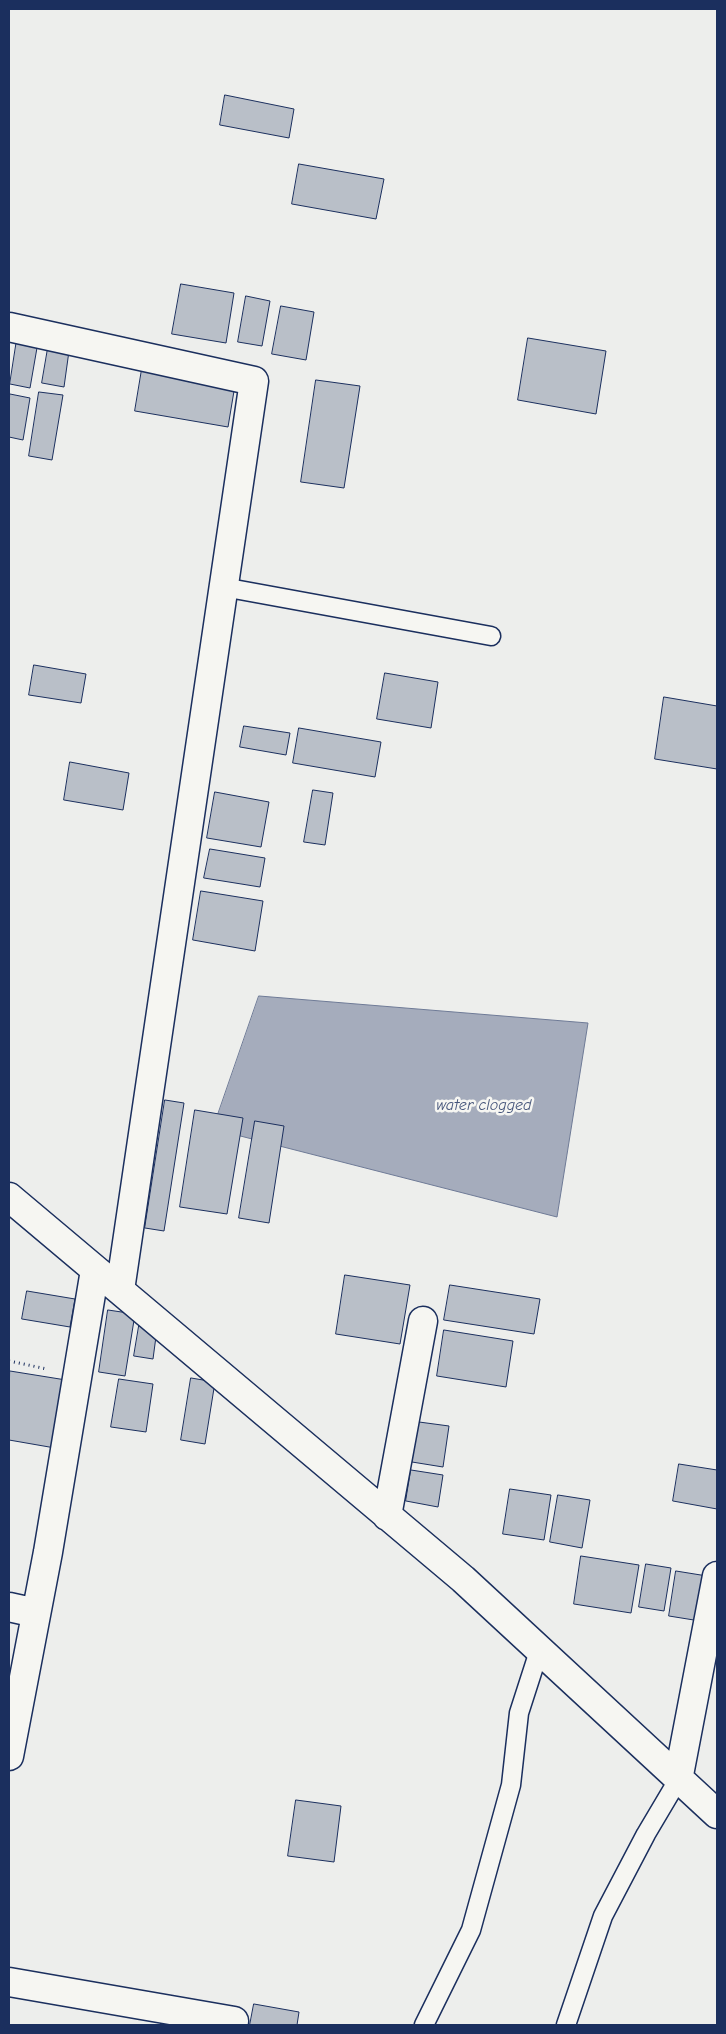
<!DOCTYPE html>
<style>
body{margin:0}
#map{position:relative;width:726px;height:2034px;overflow:hidden;background:#edeeec;font-family:"Comic Neue",sans-serif}
canvas{display:block}
.frame{position:absolute;inset:0;border:10px solid #1b2f5e;pointer-events:none}
</style>
<div id="map">
<canvas width="726" height="2034"></canvas>
<div class="frame"></div>
</div>
<script>
const context = document.querySelector('canvas').getContext('2d');
context.lineJoin = 'round';
function fillPath(path, color) { context.fillStyle = color; context.fill(path, 'evenodd'); }
function stroke(path, color, width, dash) { context.strokeStyle = color; context.lineWidth = width; context.lineCap = dash ? 'butt' : 'round'; context.setLineDash(dash || []); context.stroke(path); }
function label(font, color, halo, rows, align = 'center') {
  context.font = font + ' "Comic Neue",sans-serif'; context.lineWidth = 5; context.setLineDash([]); context.textBaseline = 'middle'; context.strokeStyle = halo; context.fillStyle = color; for (const [text, x, y, turn = 0] of rows) {
    context.save(); context.translate(x, y); context.rotate((+turn || 0) * Math.PI / 180); context.textAlign = isNaN(turn) ? turn : align; if (halo) context.strokeText(text, 0, 0); context.fillText(text, 0, 0); context.restore();
  }
}
const water = new Path2D(`
 M 259,996 L 588,1023 L 557,1217 L 213,1129 Z`);
const building = new Path2D(`
 M 225,95 L 294,109 L 289,138 L 220,125 Z
 M 299,164 L 384,179 L 376,219 L 292,204 Z
 M 181,284 L 234,293 L 226,343 L 172,334 Z
 M 246,296 L 270,301 L 262,346 L 238,342 Z
 M 281,306 L 314,312 L 306,360 L 272,354 Z
 M 528,338 L 606,351 L 596,414 L 518,400 Z
 M 17,339 L 38,342 L 30,388 L 10,384 Z
 M 48,348 L 69,351 L 64,387 L 42,383 Z
 M 142,369 L 235,385 L 228,427 L 135,411 Z
 M 316,380 L 360,386 L 344,488 L 301,482 Z
 M 39,392 L 63,395 L 52,460 L 29,456 Z
 M 10,394 L 30,398 L 23,440 L 9,437 Z
 M 34,665 L 86,674 L 81,703 L 29,695 Z
 M 385,673 L 438,682 L 431,728 L 377,719 Z
 M 664,697 L 717,706 L 717,769 L 655,759 Z
 M 244,726 L 290,733 L 286,755 L 240,747 Z
 M 299,728 L 381,742 L 375,777 L 293,763 Z
 M 70,762 L 129,773 L 123,810 L 64,800 Z
 M 313,790 L 333,793 L 325,845 L 304,842 Z
 M 215,792 L 269,802 L 261,847 L 207,838 Z
 M 210,849 L 265,858 L 260,887 L 204,878 Z
 M 201,891 L 263,901 L 255,951 L 193,940 Z
 M 165,1100 L 184,1103 L 164,1231 L 145,1228 Z
 M 195,1110 L 243,1118 L 227,1214 L 180,1207 Z
 M 255,1121 L 284,1126 L 269,1223 L 239,1218 Z
 M 345,1275 L 410,1285 L 400,1344 L 336,1334 Z
 M 450,1285 L 540,1299 L 534,1334 L 444,1320 Z
 M 27,1291 L 75,1299 L 70,1327 L 22,1319 Z
 M 108,1310 L 135,1314 L 125,1376 L 99,1372 Z
 M 139,1326 L 157,1329 L 153,1359 L 134,1356 Z
 M 444,1330 L 513,1341 L 506,1387 L 437,1376 Z
 M 10,1371 L 66,1380 L 55,1448 L 9,1440 Z
 M 191,1378 L 215,1382 L 205,1444 L 181,1440 Z
 M 119,1379 L 153,1384 L 146,1432 L 111,1427 Z
 M 419,1422 L 449,1426 L 443,1467 L 412,1462 Z
 M 679,1464 L 717,1470 L 717,1509 L 673,1501 Z
 M 411,1470 L 443,1475 L 438,1507 L 406,1501 Z
 M 510,1489 L 551,1495 L 544,1540 L 503,1534 Z
 M 558,1495 L 590,1500 L 582,1548 L 550,1542 Z
 M 581,1556 L 639,1565 L 631,1613 L 574,1604 Z
 M 646,1564 L 671,1568 L 664,1611 L 639,1607 Z
 M 676,1571 L 707,1576 L 700,1621 L 669,1616 Z
 M 296,1800 L 341,1806 L 334,1862 L 288,1856 Z
 M 254,2004 L 299,2012 L 297,2025 L 250,2025 Z`);
const path = new Path2D(`
 M 9,1361 L 47,1369`);
const service = new Path2D(`
 M 223,587 L 491,636
 M 424,2025 L 471,1930 L 511,1785 L 519,1713 L 539,1651
 M 566,2025 L 603,1916 L 646,1834 L 678,1780`);
const minor = new Path2D(`
 M 9,327 L 254,381 L 120,1290
 M 9,1197 L 463,1579 L 717,1814
 M 387,1516 L 423,1321
 M 9,1607 L 36,1613
 M 9,1756 L 48,1552 L 95,1270
 M 678,1780 L 717,1576
 M 9,1982 L 234,2021`);
const waterNames = [
 ["water clogged",484,1105]
];
fillPath(water, '#a5acbc');
stroke(water, '#6e7a96', 1);
fillPath(building, '#b9bfc8');
stroke(building, '#1b2f5e', 1);
stroke(service, '#1b2f5e', 21);
stroke(minor, '#1b2f5e', 31);
stroke(path, '#1b2f5e', 3, [1, 4]);
stroke(service, '#f6f6f2', 18);
stroke(minor, '#f6f6f2', 28);
label('italic 16px', '#44547a', '#f6f6f2', waterNames);
</script>
